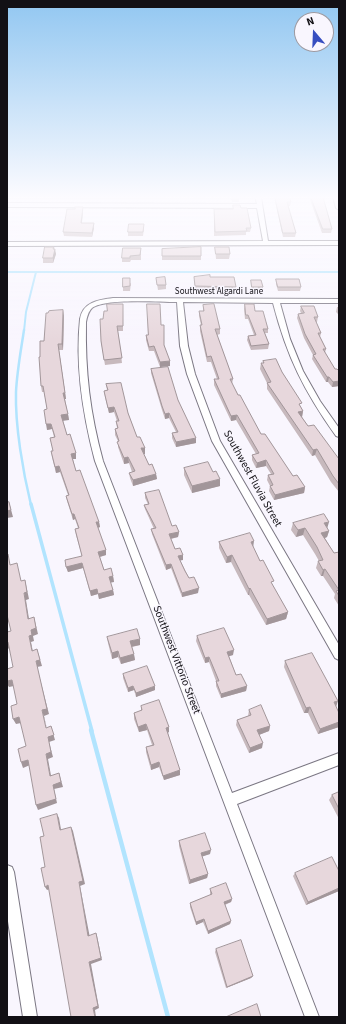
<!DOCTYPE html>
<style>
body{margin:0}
#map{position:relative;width:346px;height:1024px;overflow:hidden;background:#f9f6fe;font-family:"Source Sans 3",sans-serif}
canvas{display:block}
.frame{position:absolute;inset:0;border:8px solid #121015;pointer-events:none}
.north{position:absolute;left:294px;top:12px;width:40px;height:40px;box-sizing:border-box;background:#f9f6fe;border:1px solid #9d9aa1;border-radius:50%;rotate:341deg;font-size:11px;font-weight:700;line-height:16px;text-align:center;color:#121015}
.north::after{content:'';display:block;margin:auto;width:14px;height:18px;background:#374ec0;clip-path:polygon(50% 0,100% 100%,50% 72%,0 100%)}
</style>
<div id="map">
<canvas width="346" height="1024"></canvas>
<div class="frame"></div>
<div class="north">N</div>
</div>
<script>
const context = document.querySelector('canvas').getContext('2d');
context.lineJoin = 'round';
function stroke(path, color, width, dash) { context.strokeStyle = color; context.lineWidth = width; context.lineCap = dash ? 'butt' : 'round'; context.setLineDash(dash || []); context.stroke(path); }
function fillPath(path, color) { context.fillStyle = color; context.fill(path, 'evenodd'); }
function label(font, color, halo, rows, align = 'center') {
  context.font = font + ' "Source Sans 3",sans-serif'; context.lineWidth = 3; context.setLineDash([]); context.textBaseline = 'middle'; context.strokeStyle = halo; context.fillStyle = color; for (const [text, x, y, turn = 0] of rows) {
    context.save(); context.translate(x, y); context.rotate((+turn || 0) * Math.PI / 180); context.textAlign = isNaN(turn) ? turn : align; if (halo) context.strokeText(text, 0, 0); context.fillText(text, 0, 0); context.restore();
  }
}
const streamFar3 = new Path2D(`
 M 7,272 L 339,272
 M 24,331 L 26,312 L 36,272`);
const streamFar2 = new Path2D(`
 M 24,330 C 21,350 17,371 16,392 C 15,426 23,472 31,505`);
const streamFar1 = new Path2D(`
 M 31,504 L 92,731`);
const stream = new Path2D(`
 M 91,730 L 168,1017`);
const street = new Path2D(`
 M 255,197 L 261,197 L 268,241 L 339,241 L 339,245 L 7,246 L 7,242 L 263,241 L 257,208 L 7,207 L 7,203 L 257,204 Z
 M 333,197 L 338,197 L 339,210 L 336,208 Z
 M 113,298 L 339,299 L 339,303 L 280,303 L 290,339 L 303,371 L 320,401 L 339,428 L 339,437 L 336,436 C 304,391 287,357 273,303 L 183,302 L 188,346 L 195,374 L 220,441 L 339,645 L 339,660 L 335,658 L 212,441 L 187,374 L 180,346 L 177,302 C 159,302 105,298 92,308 C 88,312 87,317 86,322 C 85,372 90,413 103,461 L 232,793 L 339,753 L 339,765 L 237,804 L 319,1017 L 305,1017 L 95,461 C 83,415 75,367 80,319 C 83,302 98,300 113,298 Z
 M 7,865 L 12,867 L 14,872 L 37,1017 L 23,1017 L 7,915 Z`);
const wall = new Path2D(`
 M 51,197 L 166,197 L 166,199 L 80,199 L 80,198 L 51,198 Z
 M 193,197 L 205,197 L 205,199 L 193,199 Z
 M 231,197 L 246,197 L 246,198 L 239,198 L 239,202 L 232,202 Z
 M 274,197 L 289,197 L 291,202 L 290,206 L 288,206 L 296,233 L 295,237 L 283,237 Z
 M 309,197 L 323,197 L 332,229 L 331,233 L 322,233 Z
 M 83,207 L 83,212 L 82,223 L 94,228 L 92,237 L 64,236 L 63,232 L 75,209 Z
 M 241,208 L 251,228 L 250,232 L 246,232 L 246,235 L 214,236 L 214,209 Z
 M 144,229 L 143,236 L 128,236 L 128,232 Z
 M 215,247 L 230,254 L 229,259 L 216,259 Z
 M 141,248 L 141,260 L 131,260 L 130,262 L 122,262 L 122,258 Z
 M 54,249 L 56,254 L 53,263 L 43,263 L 43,258 Z
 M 162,249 L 201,256 L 201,260 L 162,260 Z
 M 194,277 L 210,277 L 236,287 L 235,291 L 195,290 Z
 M 156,278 L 166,285 L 166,289 L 158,290 Z
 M 276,279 L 301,287 L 300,291 L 278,291 L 276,284 Z
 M 251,280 L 263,287 L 262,292 L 252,292 L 251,285 Z
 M 131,283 L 130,291 L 123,291 L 123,287 Z
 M 245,304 L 255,311 L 268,329 L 268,333 L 265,333 L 269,344 L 268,349 L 251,350 L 247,340 L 248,336 L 254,335 L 248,319 L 245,319 L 244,309 Z
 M 203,305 L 220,329 L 220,334 L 217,335 L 233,379 L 232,384 L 261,434 L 293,476 L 305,487 L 304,493 L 274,500 L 269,491 L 270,486 L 267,480 L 268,475 L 271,474 L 266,466 L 256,468 L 252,460 L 252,455 L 256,454 L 236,420 L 231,421 L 214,385 L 214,379 L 217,379 L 211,362 L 207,362 L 200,331 L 200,325 L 201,325 L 199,316 L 199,311 L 203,311 Z
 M 301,306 L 318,317 L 317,322 L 316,322 L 321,333 L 320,337 L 326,349 L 325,353 L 335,369 L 339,371 L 339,386 L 332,387 L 328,382 L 326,382 L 312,359 L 313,355 L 304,338 L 297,318 L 298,314 L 301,313 L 300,311 Z
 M 337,307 L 339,307 L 339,315 L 336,312 Z
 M 123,309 L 123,331 L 118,331 L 122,363 L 105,365 L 101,341 L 103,319 L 107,311 Z
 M 63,310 L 64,316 L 63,350 L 59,350 L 66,399 L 65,399 L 69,420 L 63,420 L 67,435 L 76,453 L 76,459 L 73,459 L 76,471 L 99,522 L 100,527 L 98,528 L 106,550 L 106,555 L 100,557 L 104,570 L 113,576 L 114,582 L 110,582 L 113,590 L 114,595 L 99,599 L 98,594 L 91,596 L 83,568 L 68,572 L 66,566 L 82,556 L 76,535 L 75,529 L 78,528 L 75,519 L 73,520 L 67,501 L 66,496 L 68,495 L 60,472 L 56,473 L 52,457 L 51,451 L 53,451 L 50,438 L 54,437 L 52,429 L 47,430 L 47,409 L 44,392 L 42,392 L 41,386 L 40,357 L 44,341 L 48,313 Z
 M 161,325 L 164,345 L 170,366 L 160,367 L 154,351 L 149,351 L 146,340 L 146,335 L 148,335 Z
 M 263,361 L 282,372 L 303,411 L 302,417 L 308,426 L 339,459 L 339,492 L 331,482 L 315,455 L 312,456 L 267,389 L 267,383 L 260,369 L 261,363 L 263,363 Z
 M 151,369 L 178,400 L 196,443 L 176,447 L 172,438 L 172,433 L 176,432 L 169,418 L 165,419 L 162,410 L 151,373 Z
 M 106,384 L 128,413 L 137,437 L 145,448 L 145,454 L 144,454 L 149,465 L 156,474 L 157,479 L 133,486 L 130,478 L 129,473 L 132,472 L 129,463 L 124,464 L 118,447 L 118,441 L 115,435 L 115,429 L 117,428 L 116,421 L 117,421 L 114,412 L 109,413 L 105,397 L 104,391 L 107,390 Z
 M 184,468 L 220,486 L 192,493 L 184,475 Z
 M 145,493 L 172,526 L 179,532 L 178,537 L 171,539 L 175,549 L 183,555 L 183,560 L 180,560 L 189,578 L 198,593 L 182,597 L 171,568 L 166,570 L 152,534 L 151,529 L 154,529 L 145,509 L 144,505 L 148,504 L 145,498 Z
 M 293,523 L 327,528 L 329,531 L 327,537 L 325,538 L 334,553 L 339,552 L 339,606 L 334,598 L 335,594 L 323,576 L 321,576 L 316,568 L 318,561 L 319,561 L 315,554 L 303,535 L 296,537 L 291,530 Z
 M 219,542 L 253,547 L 273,586 L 288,612 L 286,619 L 266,625 L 249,595 L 248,595 L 231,562 L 226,563 L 219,548 Z
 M 197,636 L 233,655 L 229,656 L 236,675 L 247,686 L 246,691 L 221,698 L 216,686 L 216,681 L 209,662 L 205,663 L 196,641 Z
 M 107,637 L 140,645 L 132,647 L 135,660 L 121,664 L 118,657 L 112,659 L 108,643 Z
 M 285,661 L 336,707 L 339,713 L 339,727 L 318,734 L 308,713 L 304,713 L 284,667 Z
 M 123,674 L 155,690 L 136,697 L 134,690 L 128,692 L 123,678 Z
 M 141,706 L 169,732 L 168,733 L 180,775 L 164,780 L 159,767 L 151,770 L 146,752 L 146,747 L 152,745 L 147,730 L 139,732 L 134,719 L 134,713 L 141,711 Z
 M 249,710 L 270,726 L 269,731 L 259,735 L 262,748 L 249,753 L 236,725 L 237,720 L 248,716 Z
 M 339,792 L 339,819 L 329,800 L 332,795 Z
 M 179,841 L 210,854 L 202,856 L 208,874 L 207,878 L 189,884 L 179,846 Z
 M 339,871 L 339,891 L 306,905 L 293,876 L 295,873 Z
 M 210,889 L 232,899 L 231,902 L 225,905 L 231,921 L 230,924 L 208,934 L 203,922 L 196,925 L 190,907 L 190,903 L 210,895 Z
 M 216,949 L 253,976 L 251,978 L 226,988 L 215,952 Z`);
const shadedWall = new Path2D(`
 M 83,207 L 83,212 L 81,228 L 81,223 Z
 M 94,223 L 94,228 L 92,237 L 92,233 Z
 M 54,247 L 54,252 L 55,249 L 56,254 L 53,263 L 53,258 Z
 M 63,310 L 64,316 L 63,350 L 62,344 Z
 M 58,344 L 66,399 L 64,399 Z
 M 170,361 L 170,366 L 160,367 L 160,362 Z
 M 327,377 L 329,377 L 328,382 L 326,382 Z
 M 339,381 L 339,386 L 332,387 L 333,382 Z
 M 114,407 L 114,412 L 109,413 L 108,408 Z
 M 303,411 L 302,417 L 297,418 L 298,412 Z
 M 169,413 L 169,418 L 165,419 L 165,414 Z
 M 68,414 L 69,420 L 62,421 L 61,415 Z
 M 237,415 L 236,420 L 231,421 L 231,416 Z
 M 46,424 L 51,424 L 52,429 L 47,430 Z
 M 196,438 L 196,443 L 176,447 L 176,442 Z
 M 141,448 L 145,448 L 145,454 L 142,454 Z
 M 317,449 L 315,455 L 312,456 L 313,450 Z
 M 76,453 L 76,459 L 72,459 L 71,454 Z
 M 128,457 L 129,463 L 124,464 L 124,458 Z
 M 266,460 L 266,466 L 256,468 L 257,463 Z
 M 59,466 L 60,472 L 56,473 L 55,467 Z
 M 156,474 L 157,479 L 133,486 L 133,480 Z
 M 220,479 L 220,486 L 192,493 L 192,486 Z
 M 305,487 L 304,493 L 274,500 L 275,495 Z
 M 9,502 L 13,517 L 7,518 L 7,511 Z
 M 72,514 L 74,514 L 75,519 L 73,520 Z
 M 96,522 L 99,522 L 100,527 L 97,528 Z
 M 329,522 L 327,529 L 324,523 Z
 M 305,528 L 303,535 L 296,537 L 298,530 Z
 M 329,531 L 327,537 L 320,540 L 321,533 Z
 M 179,532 L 178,537 L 169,539 L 169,534 Z
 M 254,541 L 253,548 L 251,542 Z
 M 106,550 L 106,555 L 99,557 L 98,552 Z
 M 183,555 L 183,560 L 178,561 L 178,556 Z
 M 232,555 L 231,562 L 226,563 L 227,557 Z
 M 82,563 L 83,568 L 68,572 L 66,567 Z
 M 171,564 L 171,568 L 166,570 L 166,565 Z
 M 325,569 L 323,576 L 321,576 L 323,570 Z
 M 113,576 L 114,582 L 109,583 L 109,577 Z
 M 25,580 L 29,599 L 26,600 L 30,625 L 28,619 L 24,593 Z
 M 199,588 L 198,593 L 182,597 L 182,593 Z
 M 250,588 L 249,595 L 248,595 L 249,589 Z
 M 97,589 L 98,594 L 91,596 L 90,591 Z
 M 113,590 L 114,595 L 99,599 L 98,594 Z
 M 288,612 L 286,619 L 266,625 L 267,619 Z
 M 34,617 L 38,634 L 33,636 L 34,641 L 31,642 L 34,657 L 32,651 L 29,636 Z
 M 140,639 L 140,645 L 130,647 L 130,641 Z
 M 7,642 L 8,642 L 10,648 L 7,649 Z
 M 37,649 L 42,666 L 37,667 L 49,714 L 44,716 L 48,733 L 42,710 L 36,661 Z
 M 234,650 L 233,655 L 226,657 L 227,652 Z
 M 118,651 L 118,657 L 112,659 L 112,653 Z
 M 134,654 L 135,660 L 121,664 L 120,658 Z
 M 209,657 L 209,662 L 205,663 L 205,658 Z
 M 12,680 L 14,686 L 9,687 L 7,684 L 7,681 Z
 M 133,686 L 134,690 L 128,692 L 128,688 Z
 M 155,686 L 155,690 L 136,697 L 136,693 Z
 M 247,686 L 246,691 L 221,698 L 221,694 Z
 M 338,701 L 336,707 L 334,702 Z
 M 310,707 L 308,713 L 304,713 L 306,708 Z
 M 19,717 L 21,723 L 16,724 L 13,719 Z
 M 339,722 L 339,727 L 318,734 L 320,729 Z
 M 146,724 L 147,730 L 139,732 L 138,727 Z
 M 51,726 L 55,740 L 49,742 L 53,757 L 48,759 L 52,781 L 50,776 L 46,754 L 48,737 Z
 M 270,726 L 269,731 L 256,736 L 257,730 Z
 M 169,727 L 169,732 L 166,733 L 166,728 Z
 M 263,743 L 262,748 L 249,753 L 250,748 Z
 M 28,760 L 30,765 L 23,768 L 21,762 Z
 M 159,762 L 159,767 L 151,770 L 151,765 Z
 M 180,770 L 180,775 L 164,780 L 163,776 Z
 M 59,773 L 63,787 L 54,789 L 57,803 L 38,810 L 36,805 L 53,785 Z
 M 57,814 L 59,818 L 62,835 L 60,830 Z
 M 71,827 L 73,831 L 85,884 L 80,886 L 90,938 L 88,936 L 79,882 Z
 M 211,850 L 210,854 L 201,857 L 201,853 Z
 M 208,874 L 207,878 L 189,884 L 190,880 Z
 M 48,885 L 50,889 L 47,890 L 45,887 Z
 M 339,888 L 339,891 L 306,905 L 308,902 Z
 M 232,899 L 231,902 L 223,905 L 224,902 Z
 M 204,919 L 203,922 L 196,925 L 196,922 Z
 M 231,921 L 230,924 L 208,934 L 208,931 Z
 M 96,933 L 97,936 L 102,960 L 91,964 L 99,1008 L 95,1010 L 96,1017 L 95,1017 L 93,1008 L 89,962 Z
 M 253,976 L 251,978 L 226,988 L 227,987 Z`);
const building = new Path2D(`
 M 232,197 L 239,197 L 239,198 L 232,198 Z
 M 275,197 L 289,197 L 291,202 L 287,202 L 296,233 L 283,233 Z
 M 311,197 L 323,197 L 332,229 L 323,229 Z
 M 233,205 L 240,205 L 241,208 L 247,208 L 251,228 L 246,228 L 247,231 L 215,232 L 214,209 L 233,209 Z
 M 75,207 L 83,207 L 81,223 L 94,223 L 92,233 L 63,232 L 67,209 L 75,209 Z
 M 129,224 L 144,224 L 143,232 L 128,232 Z
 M 45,247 L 54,247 L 53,249 L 55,249 L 53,258 L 43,258 Z
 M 201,247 L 201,256 L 162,256 L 162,249 Z
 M 215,247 L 229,247 L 230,254 L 216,254 Z
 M 123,248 L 141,248 L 140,255 L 130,256 L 130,258 L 122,258 Z
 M 210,275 L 210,277 L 234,277 L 236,287 L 195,286 L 194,277 Z
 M 165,277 L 166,285 L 157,285 L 156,278 Z
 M 123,278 L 130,278 L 130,286 L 123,287 Z
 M 276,279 L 299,279 L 301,287 L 278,287 Z
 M 251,280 L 261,280 L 263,287 L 252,287 Z
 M 107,304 L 123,304 L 123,326 L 117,326 L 122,358 L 104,360 L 101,341 L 100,319 L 103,319 L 104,311 L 107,311 Z
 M 147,304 L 160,304 L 161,325 L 164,325 L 164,345 L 170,361 L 160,362 L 154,346 L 149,347 L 146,335 L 148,335 Z
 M 214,304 L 220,329 L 215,329 L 233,379 L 230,379 L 238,395 L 240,395 L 261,434 L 265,434 L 293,476 L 297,475 L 305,487 L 275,495 L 270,486 L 273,485 L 268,475 L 274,474 L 266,460 L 257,463 L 252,455 L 259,453 L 237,415 L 231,416 L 214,379 L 219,379 L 211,356 L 207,357 L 200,325 L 202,325 L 199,311 L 204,311 L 203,305 Z
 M 245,304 L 254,304 L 255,311 L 263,311 L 268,329 L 263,329 L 269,344 L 251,346 L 248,336 L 256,335 L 248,315 L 246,315 Z
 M 301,306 L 314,306 L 318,317 L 314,317 L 321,333 L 318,333 L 326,349 L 323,349 L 335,369 L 337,369 L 339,371 L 339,381 L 333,382 L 329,377 L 327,377 L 313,355 L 316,354 L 305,334 L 298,314 L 304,313 Z
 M 63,310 L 62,344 L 58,344 L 65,393 L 63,393 L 68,414 L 61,415 L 67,435 L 70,434 L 76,453 L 71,454 L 76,471 L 80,470 L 99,522 L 96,522 L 106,550 L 98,552 L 104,570 L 111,568 L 113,576 L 109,577 L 113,590 L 98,594 L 97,589 L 90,591 L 82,563 L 66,567 L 65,560 L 82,556 L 75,529 L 79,528 L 74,514 L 72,514 L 66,496 L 69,495 L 59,466 L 55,467 L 51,451 L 53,451 L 50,438 L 55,437 L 51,424 L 46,424 L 44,410 L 47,409 L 43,386 L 41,386 L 39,357 L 40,357 L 40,341 L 44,341 L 46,313 L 48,313 L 49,311 Z
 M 276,359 L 282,372 L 302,403 L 299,404 L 303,411 L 298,412 L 308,426 L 314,425 L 339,459 L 339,484 L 333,476 L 317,449 L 313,450 L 267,383 L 271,382 L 261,363 L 264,363 L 263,361 Z
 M 168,367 L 178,400 L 196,438 L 176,442 L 172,433 L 178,432 L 169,413 L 165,414 L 162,406 L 151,369 Z
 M 121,383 L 128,413 L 137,437 L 140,437 L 145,448 L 141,448 L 149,465 L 152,464 L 156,474 L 133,480 L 129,473 L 135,471 L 128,457 L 124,458 L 117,442 L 119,441 L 115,429 L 118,428 L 116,421 L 119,421 L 114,407 L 108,408 L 104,391 L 108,390 L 106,384 Z
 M 208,462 L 213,472 L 216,471 L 220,479 L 192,486 L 184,468 Z
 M 159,490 L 172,526 L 176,525 L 179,532 L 169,534 L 175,549 L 180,548 L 183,555 L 178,556 L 185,571 L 189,578 L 194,577 L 199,588 L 182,593 L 171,564 L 166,565 L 151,529 L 156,528 L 144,505 L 149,504 L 145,493 Z
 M 9,502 L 11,510 L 7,511 L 7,503 Z
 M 324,514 L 329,522 L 324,523 L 329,531 L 321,533 L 334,553 L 339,552 L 339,596 L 336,591 L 339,590 L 325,569 L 323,570 L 318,561 L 323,560 L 317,547 L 305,528 L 298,530 L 293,523 Z
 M 250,533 L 254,541 L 251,542 L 260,561 L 263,560 L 274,581 L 271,582 L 288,612 L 267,619 L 250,588 L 249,589 L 232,555 L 227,557 L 219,542 Z
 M 7,554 L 8,554 L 10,565 L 17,563 L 21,581 L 25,580 L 27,592 L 24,593 L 28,619 L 34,617 L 36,628 L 31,630 L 32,635 L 29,636 L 32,651 L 37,649 L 40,660 L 36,661 L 47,709 L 42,710 L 46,728 L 51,726 L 54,735 L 48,737 L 51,752 L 46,754 L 50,776 L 59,773 L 61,782 L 53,785 L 56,799 L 36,805 L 28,760 L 21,762 L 18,749 L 26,746 L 19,717 L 13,719 L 11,706 L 17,704 L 12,680 L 7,681 L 7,669 L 13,667 L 8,642 L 7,642 L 7,632 L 11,631 L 7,615 Z
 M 224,628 L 234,650 L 227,652 L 236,675 L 241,674 L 247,686 L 221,694 L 216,681 L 219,681 L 209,657 L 205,658 L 197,636 Z
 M 137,629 L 140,639 L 130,641 L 134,654 L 120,658 L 118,651 L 112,653 L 107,637 Z
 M 312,653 L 338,701 L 334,702 L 339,713 L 339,722 L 320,729 L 310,707 L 306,708 L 285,661 Z
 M 147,666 L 155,686 L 136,693 L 133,686 L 128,688 L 123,674 Z
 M 159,700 L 169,727 L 166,728 L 180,770 L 163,776 L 159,762 L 151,765 L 146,747 L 154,745 L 146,724 L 138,727 L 134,713 L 142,710 L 141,706 Z
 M 261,705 L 270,726 L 257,730 L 263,743 L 250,748 L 237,720 L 251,715 L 249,710 Z
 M 339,792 L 339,809 L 332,795 Z
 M 57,814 L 60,830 L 71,827 L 83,881 L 79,882 L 88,936 L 96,933 L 101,958 L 89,962 L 98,1006 L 93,1008 L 95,1017 L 71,1017 L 48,885 L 45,887 L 41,868 L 45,867 L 40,837 L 44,836 L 40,819 Z
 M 205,833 L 211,850 L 201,853 L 208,874 L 190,880 L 179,841 Z
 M 332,857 L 339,871 L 339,888 L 308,902 L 295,873 Z
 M 226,883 L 232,899 L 224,902 L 231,921 L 208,931 L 204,919 L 196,922 L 190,903 L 212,894 L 210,889 Z
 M 241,940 L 253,976 L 227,987 L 216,949 Z
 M 257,1004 L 261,1017 L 226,1017 Z`);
const farStreetnames = [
 ["Southwest Algardi Lane",219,292]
];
const streetNames = [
 ["Southwest Fluvia Street",252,479,61],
 ["Southwest Vittorio Street",176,660,69]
];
stroke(streamFar3, '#b1e4fe', 2);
stroke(streamFar2, '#b1e4fe', 2.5);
stroke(streamFar1, '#b1e4fe', 3.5);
stroke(stream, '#b1e4fe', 4.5);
stroke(street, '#7b7783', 2);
fillPath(street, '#fff');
fillPath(wall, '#c7b9bd');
fillPath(shadedWall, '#a2969a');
fillPath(building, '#e7d7dc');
stroke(building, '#a2969a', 1);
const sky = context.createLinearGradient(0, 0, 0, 340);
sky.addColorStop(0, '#92c7f1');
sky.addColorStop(0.58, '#fcfbff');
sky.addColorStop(1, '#fcfbff00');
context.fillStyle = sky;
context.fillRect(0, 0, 346, 340);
label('9px', '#121015', '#f9f6fe', farStreetnames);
label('11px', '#121015', '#f9f6fe', streetNames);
</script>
